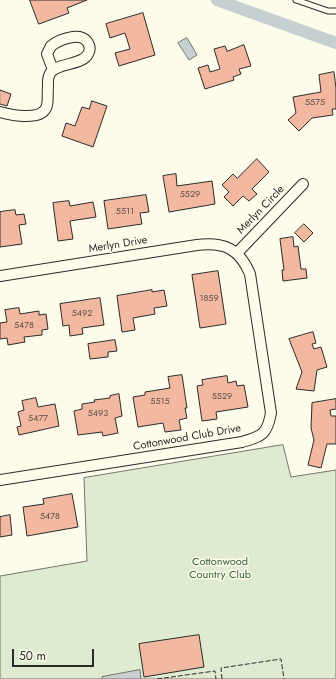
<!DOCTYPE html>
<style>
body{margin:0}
#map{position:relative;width:336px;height:679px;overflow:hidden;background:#fdfbea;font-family:Jost,sans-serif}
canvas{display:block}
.scale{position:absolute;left:12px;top:649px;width:82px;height:18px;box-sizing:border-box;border:2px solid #2b2b2b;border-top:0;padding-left:5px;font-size:12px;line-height:14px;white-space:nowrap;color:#2b2b2b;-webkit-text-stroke:3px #fdfbea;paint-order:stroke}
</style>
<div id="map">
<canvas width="336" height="679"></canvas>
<div class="scale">50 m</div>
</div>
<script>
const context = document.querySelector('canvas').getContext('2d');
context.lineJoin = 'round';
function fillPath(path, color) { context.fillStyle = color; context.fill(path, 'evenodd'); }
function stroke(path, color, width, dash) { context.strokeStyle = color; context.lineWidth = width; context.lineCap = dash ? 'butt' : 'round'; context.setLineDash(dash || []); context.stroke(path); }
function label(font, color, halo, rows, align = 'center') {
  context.font = font + ' Jost,sans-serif'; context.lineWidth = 3; context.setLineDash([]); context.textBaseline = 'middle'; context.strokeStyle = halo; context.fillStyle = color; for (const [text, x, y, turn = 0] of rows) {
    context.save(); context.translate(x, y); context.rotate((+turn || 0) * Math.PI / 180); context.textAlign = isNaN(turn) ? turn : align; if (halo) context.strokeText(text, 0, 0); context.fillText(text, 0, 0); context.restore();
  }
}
const green = new Path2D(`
 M 283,445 L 291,477 L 336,470 L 336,679 L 0,679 L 0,576 L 87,561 L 84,478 Z`);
const water = new Path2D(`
 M 187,38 L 197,55 L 189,60 L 178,43 Z
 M 140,670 L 141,679 L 102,679 L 102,677 Z`);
const canal = new Path2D(`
 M 217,0 L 336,43`);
const building = new Path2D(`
 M 30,0 L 87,0 L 67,8 L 69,13 L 39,24 Z
 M 143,13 L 155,55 L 119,66 L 115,53 L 130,49 L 125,33 L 110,38 L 106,24 Z
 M 244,45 L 251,66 L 239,69 L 241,74 L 233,77 L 234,80 L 205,89 L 198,68 L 208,65 L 210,72 L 220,69 L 214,49 L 225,46 L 227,51 Z
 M 334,72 L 336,88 L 336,109 L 332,109 L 333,115 L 312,118 L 299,131 L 288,120 L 296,113 L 293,97 L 321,92 L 319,75 Z
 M 0,90 L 11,94 L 7,106 L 0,104 Z
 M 92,101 L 107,106 L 93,147 L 62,136 L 66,123 L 75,126 L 82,107 L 89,109 Z
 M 257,159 L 269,172 L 252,189 L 257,194 L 249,201 L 243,196 L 233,206 L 224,197 L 229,192 L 222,185 L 233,174 L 237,178 Z
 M 176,174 L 177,186 L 212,181 L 215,204 L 169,212 L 163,176 Z
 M 146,195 L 149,212 L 140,213 L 142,224 L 108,229 L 104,201 Z
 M 69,201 L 70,206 L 93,202 L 96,217 L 70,221 L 73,239 L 58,241 L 53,203 Z
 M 15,210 L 16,215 L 24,214 L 26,224 L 19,225 L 22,244 L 0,247 L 0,212 Z
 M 304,224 L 313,233 L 304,242 L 295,233 Z
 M 293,237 L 294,247 L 298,246 L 301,269 L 306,269 L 307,278 L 283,281 L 282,270 L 284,270 L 280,239 Z
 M 218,271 L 226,324 L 200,328 L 192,275 Z
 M 152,290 L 152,292 L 164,290 L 167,306 L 154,308 L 155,314 L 133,318 L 135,330 L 122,332 L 117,296 Z
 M 100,298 L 104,325 L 82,328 L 83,334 L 70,336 L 69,325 L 63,326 L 60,304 Z
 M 19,308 L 20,314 L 39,311 L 39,315 L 46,314 L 48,329 L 42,330 L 42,335 L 24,337 L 25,342 L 8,345 L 7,338 L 0,339 L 0,323 L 7,322 L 5,310 Z
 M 313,332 L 316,343 L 312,344 L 314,349 L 321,347 L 327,367 L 317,370 L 314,391 L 296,389 L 302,372 L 289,339 Z
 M 115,340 L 117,351 L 108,352 L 108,357 L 90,359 L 88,344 Z
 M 182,375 L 187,408 L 185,408 L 187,418 L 179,420 L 181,430 L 165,432 L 163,423 L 138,427 L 133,397 L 145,395 L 145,392 L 170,388 L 168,377 Z
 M 227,376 L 228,383 L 236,381 L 237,386 L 244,385 L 248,407 L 216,412 L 217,419 L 202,421 L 197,386 L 203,385 L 202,380 Z
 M 119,394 L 122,416 L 115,418 L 118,433 L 103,436 L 102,432 L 78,435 L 74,411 L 82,409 L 82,404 L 95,402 L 94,400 L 110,398 L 110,396 Z
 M 36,398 L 38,407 L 55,404 L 59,426 L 19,435 L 17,427 L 21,426 L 18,412 L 24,410 L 22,401 Z
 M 336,399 L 336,409 L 330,410 L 331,416 L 336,416 L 336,444 L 327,444 L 321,468 L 308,465 L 314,440 L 311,428 L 312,403 Z
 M 72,494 L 78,527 L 27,536 L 23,507 L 44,504 L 43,499 Z
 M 10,515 L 12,535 L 0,537 L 0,517 Z
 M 199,635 L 204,667 L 144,677 L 139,644 Z`);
const lane = new Path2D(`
 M 296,0 L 328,11 L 336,11`);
const street = new Path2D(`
 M 0,112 C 11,115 40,121 46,108 C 49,102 47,94 48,87 C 48,82 47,77 51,72 C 58,63 83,65 88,54 C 90,51 90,48 89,45 C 84,30 60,39 51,46 L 47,54 L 53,70
 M 237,253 L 303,184
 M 0,276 L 197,245 C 224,242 239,248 250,274 L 271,413 C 267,435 262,436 242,442 L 0,480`);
const fence = new Path2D(`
 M 157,679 L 215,671 L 216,679
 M 222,679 L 221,668 L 281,659 L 284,679`);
const numberNames = [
 ["5575",315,103],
 ["5529",190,195],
 ["5511",125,212],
 ["1859",209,299],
 ["5492",82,314],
 ["5478",24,326],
 ["5529",222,397],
 ["5515",160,402],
 ["5493",98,414],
 ["5477",38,419],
 ["5478",50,517]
];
const streetNames = [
 ["Merlyn Circle",261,210,-46],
 ["Merlyn Drive",118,245,-9],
 ["Cottonwood Club Drive",187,438,-10]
];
const parkNames = [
 ["Cottonwood",220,562],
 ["Country Club",220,575]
];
fillPath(green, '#deebd1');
stroke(green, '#74746e', 1);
fillPath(water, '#c7d0d0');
stroke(water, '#74746e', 1);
stroke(canal, '#c7d0d0', 12);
fillPath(building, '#f2b8a0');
stroke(building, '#2b2b2b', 1);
stroke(lane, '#2b2b2b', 7);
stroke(street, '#2b2b2b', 12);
stroke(lane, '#fdfbea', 5);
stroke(street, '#fdfbea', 10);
stroke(fence, '#2b2b2b', 1, [5, 2]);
label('9px', '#5d4e48', null, numberNames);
label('11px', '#2b2b2b', '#fdfbea', streetNames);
label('11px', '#34623c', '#fdfbea', parkNames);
</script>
